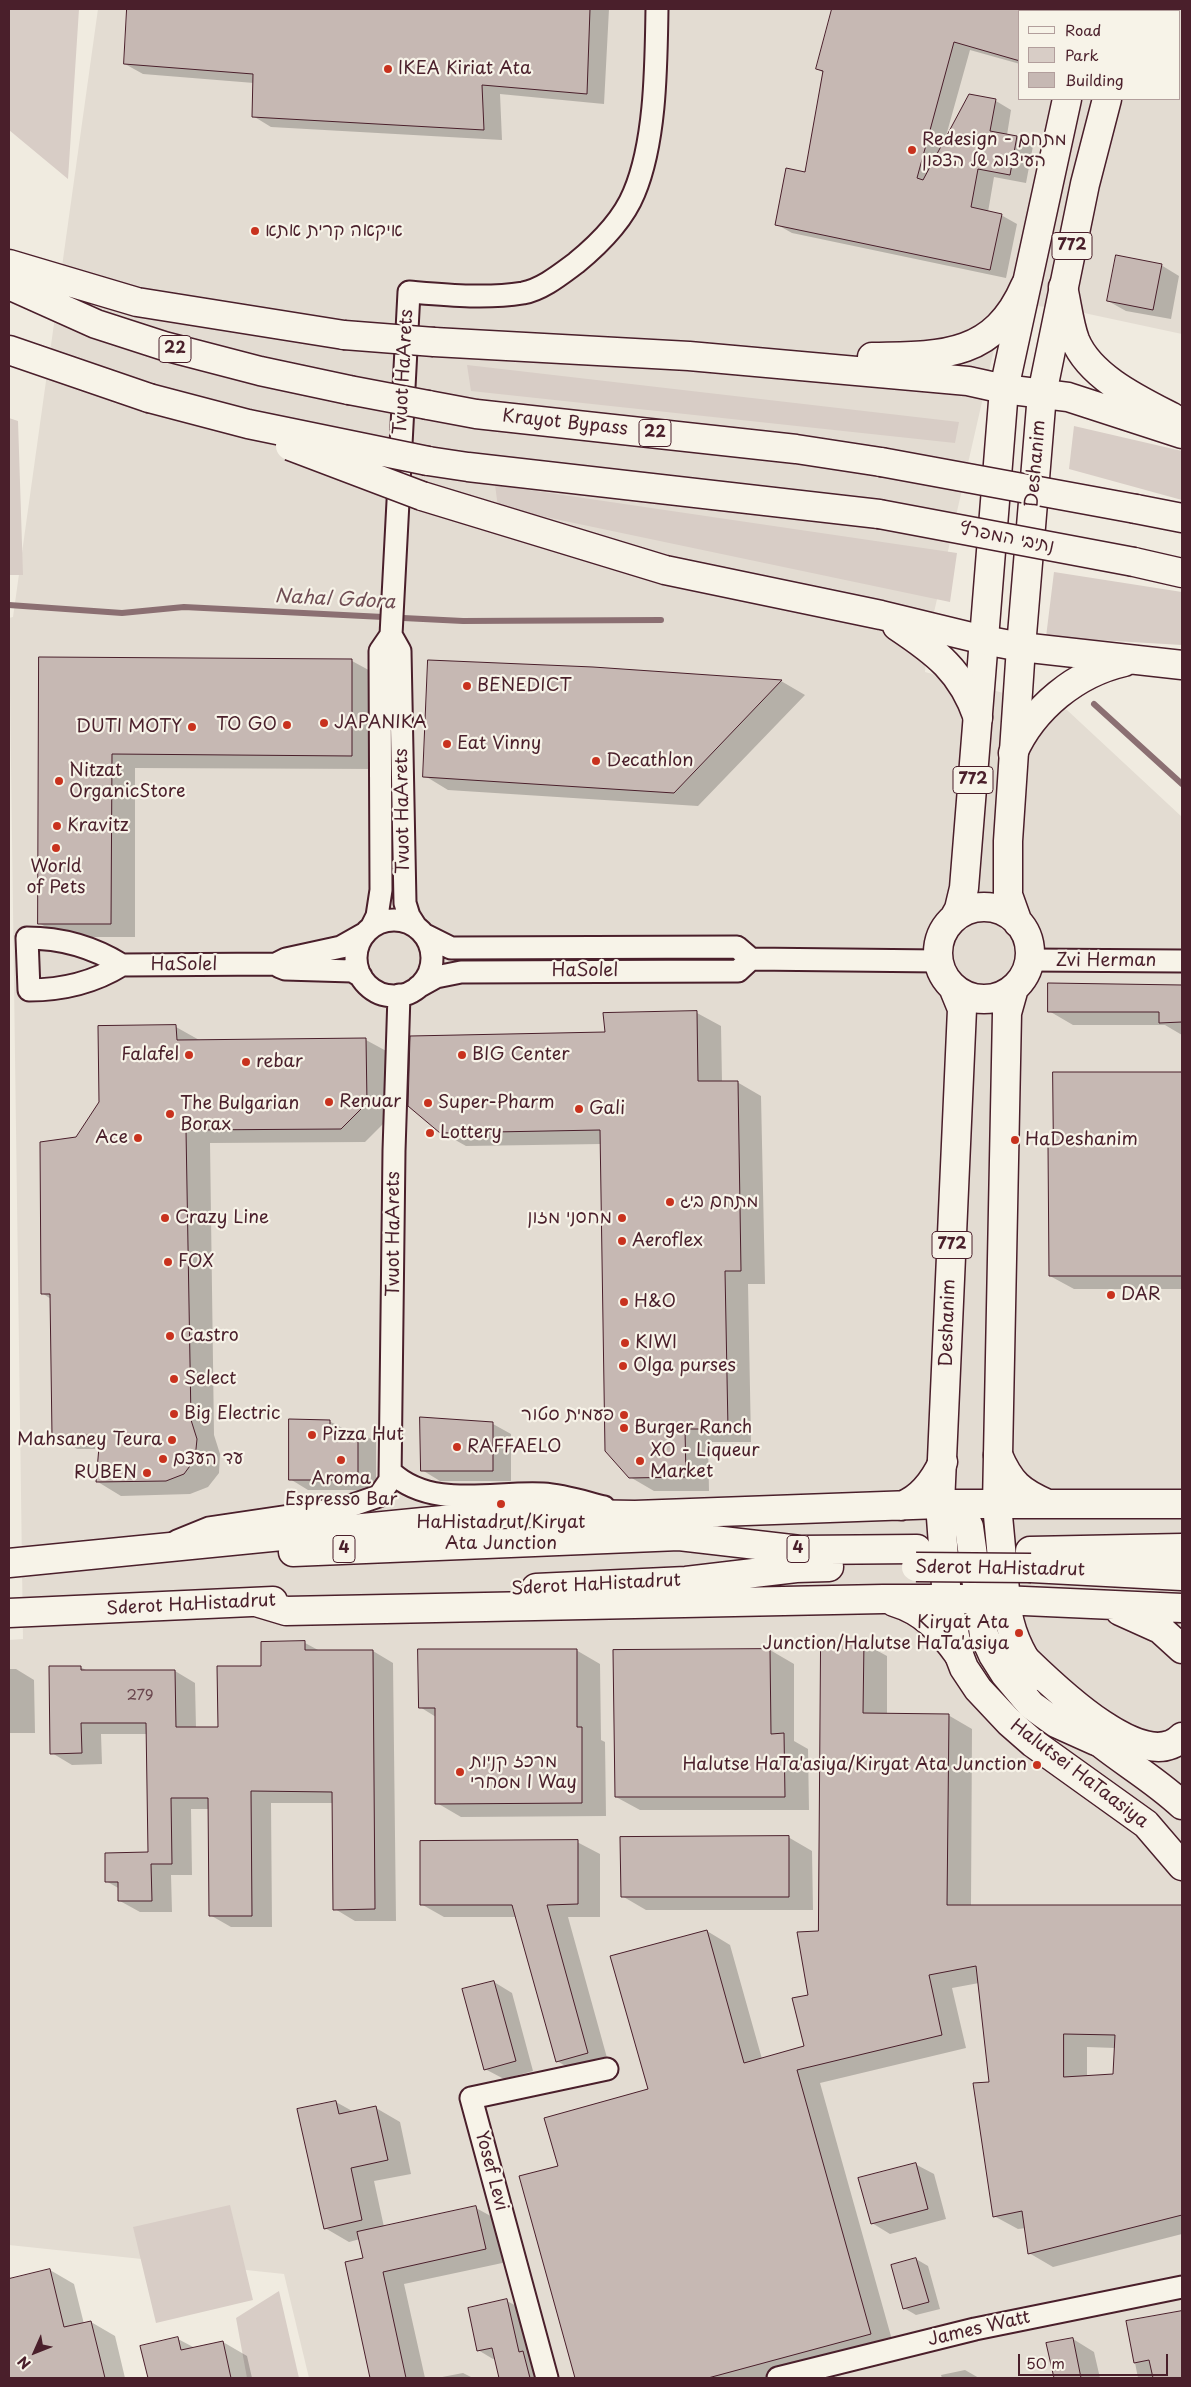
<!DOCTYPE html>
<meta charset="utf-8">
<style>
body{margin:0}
#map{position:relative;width:1191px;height:2387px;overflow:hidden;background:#f0ebe0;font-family:"Playpen Sans",sans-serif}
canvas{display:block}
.frame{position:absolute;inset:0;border:10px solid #4a1f2b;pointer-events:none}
.legend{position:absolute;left:1018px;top:10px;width:162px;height:90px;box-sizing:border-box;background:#f7f3e8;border:1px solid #b29e9c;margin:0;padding:6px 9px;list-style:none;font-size:15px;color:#4a1f2b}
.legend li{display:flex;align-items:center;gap:10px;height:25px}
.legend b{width:25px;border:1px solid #b29e9c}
.north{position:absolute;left:10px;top:2327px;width:50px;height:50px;-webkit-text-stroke:4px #f7f3e8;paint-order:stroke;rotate:226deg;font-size:14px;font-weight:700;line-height:20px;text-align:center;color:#4a1f2b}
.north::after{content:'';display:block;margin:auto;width:18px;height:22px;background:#4a1f2b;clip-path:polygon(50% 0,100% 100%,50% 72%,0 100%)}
.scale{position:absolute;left:1018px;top:2354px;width:150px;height:22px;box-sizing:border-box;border:2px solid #4a1f2b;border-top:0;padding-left:6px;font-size:15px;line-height:18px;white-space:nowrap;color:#4a1f2b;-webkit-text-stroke:4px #f7f3e8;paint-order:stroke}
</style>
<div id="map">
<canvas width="1191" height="2387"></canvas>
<div class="frame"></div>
<ul class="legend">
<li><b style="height:6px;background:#f7f3e8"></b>Road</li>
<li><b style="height:14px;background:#d8cdc6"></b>Park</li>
<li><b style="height:14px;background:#c6b8b3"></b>Building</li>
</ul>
<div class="north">N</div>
<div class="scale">50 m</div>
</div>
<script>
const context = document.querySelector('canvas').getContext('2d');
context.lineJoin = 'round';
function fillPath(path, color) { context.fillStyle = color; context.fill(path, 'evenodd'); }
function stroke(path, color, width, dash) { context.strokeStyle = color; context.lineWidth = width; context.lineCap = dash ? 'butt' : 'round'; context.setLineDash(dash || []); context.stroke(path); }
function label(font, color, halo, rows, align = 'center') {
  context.font = font + ' "Playpen Sans","Playpen Sans Hebrew",sans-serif'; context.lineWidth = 4.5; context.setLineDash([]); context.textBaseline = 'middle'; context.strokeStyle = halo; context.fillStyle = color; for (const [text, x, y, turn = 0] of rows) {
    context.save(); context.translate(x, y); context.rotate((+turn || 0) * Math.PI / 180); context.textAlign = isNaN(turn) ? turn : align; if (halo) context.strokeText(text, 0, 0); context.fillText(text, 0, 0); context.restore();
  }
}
const built = new Path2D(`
 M 98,9 L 1182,9 L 1182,334 L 1084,313 L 1005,301 L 927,643 L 925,672 L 1067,710 L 1182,817 L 1182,2378 L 309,2378 L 284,2274 L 9,2245 L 9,1640 L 23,1639 L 9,618 L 13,617 ZM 1020,11 L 1180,11 L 1180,99 L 1020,99 Z`);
const green = new Path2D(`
 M 9,9 L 79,9 L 68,179 L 9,130 Z
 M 467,365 L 959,422 L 955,443 L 471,391 Z
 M 9,418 L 18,421 L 23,575 L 9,575 Z
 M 1074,426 L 1182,451 L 1182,500 L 1069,469 Z
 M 495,485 L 957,553 L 950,602 L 498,507 Z
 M 1054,572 L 1182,592 L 1182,645 L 1046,637 Z
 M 230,2205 L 253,2300 L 156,2323 L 133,2227 Z
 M 279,2291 L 299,2378 L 247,2378 L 236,2318 Z`);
const shadow = new Path2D(`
 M 128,9 L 609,9 L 604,104 L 500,94 L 502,140 L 271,127 L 253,116 L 254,83 L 143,74 L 125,64 Z
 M 829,9 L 1065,9 L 1065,11 L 1020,11 L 1020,64 L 970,50 L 946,136 L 996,101 L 1011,110 L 1007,135 L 1017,137 L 1033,146 L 1026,183 L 994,177 L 988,212 L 1001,215 L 1017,224 L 1006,278 L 792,233 L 776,224 L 806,174 L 824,73 L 817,69 L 833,10 Z
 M 1161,265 L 1179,276 L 1171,319 L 1126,311 L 1108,301 Z
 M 40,658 L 352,661 L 376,674 L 376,769 L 135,768 L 135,937 L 63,937 L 39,923 Z
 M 429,662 L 781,681 L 805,695 L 698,806 L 448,790 L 425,776 Z
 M 1049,984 L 1182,985 L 1182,1035 L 1165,1025 L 1073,1025 L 1049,1011 Z
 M 697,1013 L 721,1026 L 722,1082 L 737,1082 L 761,1096 L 765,1284 L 748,1284 L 751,1442 L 708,1442 L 709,1491 L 654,1491 L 630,1477 L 601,1144 L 466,1146 L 441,1132 L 606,1033 Z
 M 176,1027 L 201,1041 L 366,1040 L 390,1053 L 390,1117 L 365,1142 L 210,1143 L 214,1435 L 220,1454 L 219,1473 L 208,1487 L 190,1494 L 121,1496 L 98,1482 L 100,1449 L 77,1449 L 53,1435 L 51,1299 L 42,1293 L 77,1138 Z
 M 1054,1074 L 1182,1074 L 1182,1289 L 1074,1289 L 1050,1276 L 1054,1146 Z
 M 329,1421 L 348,1431 L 358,1431 L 376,1442 L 376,1490 L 308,1490 L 290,1479 Z
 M 493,1424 L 511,1434 L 511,1481 L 440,1481 L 422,1470 Z
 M 305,1643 L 320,1651 L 373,1651 L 393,1663 L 396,1921 L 355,1921 L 335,1909 L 334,1803 L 271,1803 L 272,1927 L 231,1927 L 210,1915 L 209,1809 L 191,1809 L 192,1875 L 171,1875 L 172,1912 L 140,1912 L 120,1901 L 120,1889 L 106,1881 L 149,1854 L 148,1734 L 101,1734 L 102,1764 L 72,1765 L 52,1753 L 80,1667 L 88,1671 L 175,1671 L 195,1683 L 196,1728 L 219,1728 L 262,1667 Z
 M 863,1643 L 887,1656 L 887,1714 L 948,1715 L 972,1729 L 971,1906 L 1182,1906 L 1182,2234 L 1053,2267 L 1029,2253 L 1026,2228 L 1018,2229 L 994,2216 L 991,2083 L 979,1983 L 952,1988 L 966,2048 L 820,2083 L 894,2347 L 779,2378 L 577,2378 L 521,2177 L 560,2167 L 649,2090 L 707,1931 L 730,1945 L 762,2059 L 806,2047 L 809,1996 ZM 1087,2047 L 1115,2048 L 1114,2075 L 1087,2077 Z
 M 576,1650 L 600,1664 L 601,1740 L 605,1742 L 606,1816 L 461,1817 L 437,1803 L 436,1717 L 420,1707 Z
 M 770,1650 L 794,1664 L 794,1741 L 808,1749 L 809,1810 L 640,1810 L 616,1797 Z
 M 9,1669 L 16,1669 L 34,1680 L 35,1733 L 9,1733 Z
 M 788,1837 L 812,1851 L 813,1910 L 646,1910 L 622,1896 Z
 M 577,1842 L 600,1854 L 600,1917 L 568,1917 L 609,2065 L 579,2074 L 557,2061 L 517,1917 L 444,1917 L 421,1904 Z
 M 494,1982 L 512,1993 L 533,2071 L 504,2079 L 485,2069 Z
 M 336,2102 L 354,2112 L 376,2108 L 400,2122 L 411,2174 L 374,2181 L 384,2227 L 476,2208 L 498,2220 L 507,2262 L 404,2284 L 425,2378 L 372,2378 L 346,2263 L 364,2259 L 360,2239 L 349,2242 L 325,2228 Z
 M 915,2164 L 934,2174 L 946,2219 L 890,2234 L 872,2223 Z
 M 916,2259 L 928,2266 L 940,2309 L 916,2315 L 904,2308 Z
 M 50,2270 L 74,2284 L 84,2324 L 91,2322 L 115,2336 L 125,2378 L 9,2378 L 9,2280 Z
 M 507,2301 L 522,2309 L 542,2378 L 500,2378 L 496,2358 L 493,2359 L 478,2350 Z
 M 1182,2312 L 1182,2378 L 1138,2378 L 1127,2322 Z
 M 178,2339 L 195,2348 L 223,2342 L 247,2356 L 252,2378 L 149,2378 L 142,2347 Z
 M 1073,2339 L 1094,2352 L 1100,2378 L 1055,2378 L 1048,2344 Z
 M 965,2370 L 979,2378 L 942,2378 L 941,2375 Z
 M 463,2373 L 473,2378 L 437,2378 Z`);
const stream = new Path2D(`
 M 9,605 L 122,613 L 184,607 L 463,621 L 661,620
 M 1094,704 L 1182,784`);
const building = new Path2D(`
 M 127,9 L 590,9 L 587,94 L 482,85 L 484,130 L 252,117 L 253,74 L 124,64 Z
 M 832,9 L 1020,9 L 1020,61 L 954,42 L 917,178 L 923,180 L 969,94 L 996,99 L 990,131 L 1017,136 L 1010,175 L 978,169 L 971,207 L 1002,214 L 990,270 L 775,225 L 786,168 L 805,172 L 823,71 L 816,69 Z
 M 1116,255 L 1162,264 L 1153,310 L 1107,301 Z
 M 39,657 L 352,659 L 352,756 L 112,754 L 111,924 L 38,924 Z
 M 428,660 L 593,667 L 782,680 L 674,793 L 423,777 Z
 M 1048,983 L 1182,985 L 1182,1022 L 1159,1023 L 1159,1012 L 1048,1012 Z
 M 697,1011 L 698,1081 L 738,1081 L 741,1271 L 725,1271 L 728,1429 L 685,1429 L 686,1477 L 629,1478 L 605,1451 L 600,1130 L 440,1133 L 408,1106 L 410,1036 L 605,1032 L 603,1013 Z
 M 176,1025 L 177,1040 L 366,1038 L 367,1103 L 341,1129 L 186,1130 L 191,1420 L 197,1439 L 195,1459 L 184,1474 L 166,1481 L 96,1482 L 100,1435 L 52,1436 L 50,1294 L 41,1294 L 40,1142 L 76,1137 L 99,1102 L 98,1026 Z
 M 1053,1072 L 1182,1072 L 1182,1276 L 1049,1276 L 1048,1145 L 1053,1145 Z
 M 420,1417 L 493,1422 L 493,1471 L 421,1471 Z
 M 289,1419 L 330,1420 L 330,1430 L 358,1430 L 358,1480 L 289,1480 Z
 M 305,1641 L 305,1650 L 373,1650 L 375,1909 L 333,1910 L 332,1792 L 251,1791 L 252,1916 L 209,1916 L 208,1798 L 171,1798 L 172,1864 L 151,1864 L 152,1901 L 118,1901 L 118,1882 L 105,1882 L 105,1853 L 148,1852 L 146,1723 L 81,1723 L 82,1753 L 50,1754 L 49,1666 L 81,1666 L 81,1670 L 175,1670 L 176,1727 L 218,1727 L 217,1666 L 261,1666 L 261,1642 Z
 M 821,1641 L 864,1641 L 863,1713 L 949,1714 L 947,1905 L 1182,1905 L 1182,2215 L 1028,2254 L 1022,2211 L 993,2217 L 973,2083 L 989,2082 L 976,1966 L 929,1975 L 942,2035 L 797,2070 L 871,2334 L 708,2378 L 575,2378 L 519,2176 L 558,2166 L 544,2118 L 648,2089 L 610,1956 L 707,1930 L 744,2063 L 804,2046 L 792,1998 L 808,1995 L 797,1932 L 818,1931 ZM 1064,2034 L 1115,2035 L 1113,2074 L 1064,2077 Z
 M 418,1649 L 577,1649 L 577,1727 L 582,1727 L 582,1803 L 435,1804 L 435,1708 L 419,1708 Z
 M 770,1649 L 771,1734 L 784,1733 L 785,1797 L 615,1797 L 613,1650 Z
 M 789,1836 L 789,1897 L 621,1897 L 620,1837 Z
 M 578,1840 L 578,1904 L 547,1905 L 588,2053 L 556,2062 L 512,1905 L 420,1905 L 420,1841 Z
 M 494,1981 L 516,2061 L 484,2070 L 462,1989 Z
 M 336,2101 L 339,2114 L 376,2106 L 388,2160 L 351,2168 L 362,2220 L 324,2229 L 297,2109 Z
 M 916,2163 L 928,2209 L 871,2224 L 858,2178 Z
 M 476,2206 L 486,2249 L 383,2272 L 406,2378 L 370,2378 L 345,2262 L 363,2258 L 357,2232 Z
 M 916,2258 L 929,2302 L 903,2309 L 891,2265 Z
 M 50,2269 L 64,2327 L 91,2321 L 105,2378 L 9,2378 L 9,2279 Z
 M 507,2299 L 519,2352 L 523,2351 L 530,2378 L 499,2378 L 492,2348 L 477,2351 L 468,2308 Z
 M 1182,2311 L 1182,2378 L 1153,2378 L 1149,2360 L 1134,2363 L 1126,2321 Z
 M 178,2337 L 181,2350 L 223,2341 L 231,2378 L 148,2378 L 140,2346 Z
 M 1073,2338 L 1081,2378 L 1054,2378 L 1046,2343 Z`);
const minor = new Path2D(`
 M356 958a38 38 0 1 1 76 0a38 38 0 1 1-76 0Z
 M 372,926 L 377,916 L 381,890 L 380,651 L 391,635
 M 416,927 L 409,916 L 405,903 L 400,651 L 391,635 L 409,292 C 446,295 486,299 523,293 C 543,289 561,274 576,263 C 598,245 623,220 634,193 C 656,141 656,65 657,9
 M 425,935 L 451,948 L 737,947 L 751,959
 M 27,938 C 61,938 93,947 122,965 C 93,983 63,990 29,990 Z
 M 1029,960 L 1182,961
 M 122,965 L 276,964 L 286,959 L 341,947 L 364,934
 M 280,967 L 285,969 L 352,971 L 361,976
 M 418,987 L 436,977 L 461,972 L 738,971 L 751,959 L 939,961
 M 391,1472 C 431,1510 494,1491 543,1494 C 563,1495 584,1502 604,1507
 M 177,1541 L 209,1528 L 344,1508 L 379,1496 L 390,1480 L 394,1151 L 399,995
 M 547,2378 L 471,2098 L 607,2069
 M 778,2378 L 975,2329 L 1182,2287`);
const tertiary = new Path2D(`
 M 947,1599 L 959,1655 L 964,1668 L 978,1689 L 1009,1722 L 1033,1743 L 1146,1824 L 1182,1866
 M 1006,1601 C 1009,1630 1019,1652 1036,1676
 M 1079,1725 C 1111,1755 1150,1775 1182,1805`);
const primary = new Path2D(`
 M 1088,11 L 1088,9
 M 1128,11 L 1128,9
 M938 953a46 46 0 1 1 92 0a46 46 0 1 1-92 0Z
 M 954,918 L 959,909 L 964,888 L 1004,389 L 1067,99
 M 1018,923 L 1008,895 L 1008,841 L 1021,647 L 1042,394 L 1085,184 L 1107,99
 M 947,1599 L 940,1504 L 962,1009 L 953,987
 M 1006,1601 L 997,1505 L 1007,1013 L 1014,988`);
const trunk = new Path2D(`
 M 998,1455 C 1010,1483 1020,1492 1048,1504
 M 940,1504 C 953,1507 964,1515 969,1527 L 984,1635 L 993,1655 L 1005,1674 L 1031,1705 L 1056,1723 L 1096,1741
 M 901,1506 C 921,1499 934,1481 943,1462
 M 1030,1551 L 1182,1548
 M 293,1552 L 679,1536 L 800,1550 L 917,1549
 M 9,1563 L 514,1513 L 635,1515 L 940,1504 L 1182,1504
 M 1031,1568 L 1182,1576
 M 536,1588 L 686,1581 L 796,1568 L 829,1567
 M 256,1602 L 286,1611 L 883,1599 L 979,1599 L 1182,1608
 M 894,1602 C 924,1611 941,1630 959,1655
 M 1120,1611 L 1160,1629 L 1182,1649
 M 9,1613 L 273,1601
 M 1023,1657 C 1050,1683 1144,1777 1182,1737`);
const motorway = new Path2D(`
 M 9,264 L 137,302 L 344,335
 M 9,285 L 96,324 L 164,346 L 260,371 L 349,390
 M 1063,287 C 1067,304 1069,324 1075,340 C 1090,377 1139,400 1172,417
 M 434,342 L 689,356 L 968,381 L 1004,389 L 1068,397 L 1182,434
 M 9,350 L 149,398
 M 872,357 C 940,356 994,358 1025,286
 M 428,405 L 476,414 L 796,449 L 881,462
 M 428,461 L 468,467 L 879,514
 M 422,496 L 665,570 L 881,615 L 984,640 L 1021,647 L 1182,665
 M 1136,509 L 1182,518
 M 1134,562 L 1182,573
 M 897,626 C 936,652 962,671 978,718
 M 1013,753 C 1033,708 1076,673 1124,662`);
const trunkBridge = new Path2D(`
 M 916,1567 L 1031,1568`);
const motorwayBridge = new Path2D(`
 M 344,335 L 434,342
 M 349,390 L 428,405
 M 149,398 L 248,424 L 428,461
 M 290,446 L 422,496
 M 881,462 L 1136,509
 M 879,514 L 1134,562`);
const markers = [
 [388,69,5,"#c8321e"],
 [912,150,5,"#c8321e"],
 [255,231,5,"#c8321e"],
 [467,686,5,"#c8321e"],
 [324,723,5,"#c8321e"],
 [287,725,5,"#c8321e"],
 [192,727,5,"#c8321e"],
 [447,744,5,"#c8321e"],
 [596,761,5,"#c8321e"],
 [59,781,5,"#c8321e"],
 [57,826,5,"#c8321e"],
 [56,848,5,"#c8321e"],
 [189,1055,5,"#c8321e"],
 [462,1055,5,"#c8321e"],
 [246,1062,5,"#c8321e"],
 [329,1102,5,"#c8321e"],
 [428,1103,5,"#c8321e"],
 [579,1109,5,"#c8321e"],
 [170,1114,5,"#c8321e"],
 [430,1133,5,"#c8321e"],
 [138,1138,5,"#c8321e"],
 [1015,1140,5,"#c8321e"],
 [670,1202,5,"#c8321e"],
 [165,1218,5,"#c8321e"],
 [622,1218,5,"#c8321e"],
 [622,1241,5,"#c8321e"],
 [168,1262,5,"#c8321e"],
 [1111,1295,5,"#c8321e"],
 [624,1302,5,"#c8321e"],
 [170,1336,5,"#c8321e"],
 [625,1343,5,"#c8321e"],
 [623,1366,5,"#c8321e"],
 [174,1379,5,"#c8321e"],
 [174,1414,5,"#c8321e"],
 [624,1415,5,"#c8321e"],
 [624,1428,5,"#c8321e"],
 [312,1435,5,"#c8321e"],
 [172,1440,5,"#c8321e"],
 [457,1447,5,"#c8321e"],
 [163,1459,5,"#c8321e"],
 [341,1460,5,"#c8321e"],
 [640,1461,5,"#c8321e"],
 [147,1473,5,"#c8321e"],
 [501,1504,5,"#c8321e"],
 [1019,1633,5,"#c8321e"],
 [1037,1765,5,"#c8321e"],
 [460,1772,5,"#c8321e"]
];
const numberNames = [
 ["279",140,1696]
];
const shields = [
 [1072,246,40],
 [175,349,32],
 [655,433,32],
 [973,780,40],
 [952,1245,40],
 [344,1549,22],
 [798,1549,22]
];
const shieldNames = [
 ["772",1072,246],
 ["22",175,349],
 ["22",655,433],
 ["772",973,780],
 ["772",952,1245],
 ["4",344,1549],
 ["4",798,1549]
];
const poiNames = [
 ["IKEA Kiriat Ata",398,69],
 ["Redesign - מתחם",922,140],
 ["העיצוב של הצפון",922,161],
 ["איקאה קרית אתא",265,231],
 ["BENEDICT",477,686],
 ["JAPANIKA",334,723],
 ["TO GO",277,725,"right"],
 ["DUTI MOTY",182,727,"right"],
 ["Eat Vinny",457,744],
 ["Decathlon",606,761],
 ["Nitzat",69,771],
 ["OrganicStore",69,792],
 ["Kravitz",67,826],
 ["World",56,867,"center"],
 ["of Pets",56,888,"center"],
 ["Falafel",179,1055,"right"],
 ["BIG Center",472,1055],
 ["rebar",256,1062],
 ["Renuar",339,1102],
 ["Super-Pharm",438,1103],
 ["The Bulgarian",180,1104],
 ["Borax",180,1125],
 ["Gali",589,1109],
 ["Lottery",440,1133],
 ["Ace",128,1138,"right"],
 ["HaDeshanim",1025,1140],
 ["מתחם ביג",680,1202],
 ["Crazy Line",175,1218],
 ["מחסני מזון",612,1218,"right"],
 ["Aeroflex",632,1241],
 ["FOX",178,1262],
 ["DAR",1121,1295],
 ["H&O",634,1302],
 ["Castro",180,1336],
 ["KIWI",635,1343],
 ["Olga purses",633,1366],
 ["Select",184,1379],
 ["Big Electric",184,1414],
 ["פעמית סטור",614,1415,"right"],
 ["Burger Ranch",634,1428],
 ["Pizza Hut",322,1435],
 ["Mahsaney Teura",162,1440,"right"],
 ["RAFFAELO",467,1447],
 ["XO - Liqueur",650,1451],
 ["Market",650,1472],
 ["עד העצם",173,1459],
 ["RUBEN",137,1473,"right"],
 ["Aroma",341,1479,"center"],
 ["Espresso Bar",341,1500,"center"],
 ["HaHistadrut/Kiryat",501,1523,"center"],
 ["Ata Junction",501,1544,"center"],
 ["Kiryat Ata",1009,1623,"right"],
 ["Junction/Halutse HaTa'asiya",1009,1644,"right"],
 ["מרכז קניות",470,1762],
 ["מסחרי I Way",470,1783],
 ["Halutse HaTa'asiya/Kiryat Ata Junction",1027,1765,"right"]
];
const streetNames = [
 ["Tvuot HaArets",404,372,-87],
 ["Krayot Bypass",565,423,6],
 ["Deshanim",1036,464,-85],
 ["נתיבי המפרץ",1007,538,11],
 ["Tvuot HaArets",403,811,-91],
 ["Zvi Herman",1106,961],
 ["HaSolel",184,965],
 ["HaSolel",585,971],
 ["Tvuot HaArets",394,1234,-90],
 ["Deshanim",948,1323,-88],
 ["Sderot HaHistadrut",1000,1569,1],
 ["Sderot HaHistadrut",596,1585,-3],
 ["Sderot HaHistadrut",191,1605,-3],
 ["Halutsei HaTaasiya",1079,1774,37],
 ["Yosef Levi",491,2171,75],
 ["James Watt",979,2329,-13]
];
const waterNames = [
 ["Nahal Gdora",335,600,3]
];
fillPath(built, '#e3dcd2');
fillPath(green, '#d8cdc6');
fillPath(shadow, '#0003');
stroke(stream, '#8b6f72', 6);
fillPath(building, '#c6b8b3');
stroke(building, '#4a1f2b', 1);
stroke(minor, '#4a1f2b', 25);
stroke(tertiary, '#4a1f2b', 31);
stroke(primary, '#4a1f2b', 31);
stroke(trunk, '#4a1f2b', 31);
stroke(motorway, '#4a1f2b', 31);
stroke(minor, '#f7f3e8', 21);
stroke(tertiary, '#f7f3e8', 28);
stroke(primary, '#f7f3e8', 28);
stroke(trunk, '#f7f3e8', 28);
stroke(motorway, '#f7f3e8', 28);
stroke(trunkBridge, '#4a1f2b', 31, []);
stroke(motorwayBridge, '#4a1f2b', 31, []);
stroke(trunkBridge, '#f7f3e8', 28);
stroke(motorwayBridge, '#f7f3e8', 28);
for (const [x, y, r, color] of markers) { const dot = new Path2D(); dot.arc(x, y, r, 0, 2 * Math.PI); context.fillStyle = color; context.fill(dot); stroke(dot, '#f7f3e8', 2); }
label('15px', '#69454d', null, numberNames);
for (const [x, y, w] of shields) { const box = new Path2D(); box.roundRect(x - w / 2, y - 13.5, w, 27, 4); context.fillStyle = '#f7f3e8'; context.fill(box); stroke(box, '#4a1f2b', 1); }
label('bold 16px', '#4a1f2b', null, shieldNames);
label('18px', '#4a1f2b', '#f7f3e8', poiNames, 'left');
label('18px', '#4a1f2b', '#f7f3e8', streetNames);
label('italic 19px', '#704e55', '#f7f3e8', waterNames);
</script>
